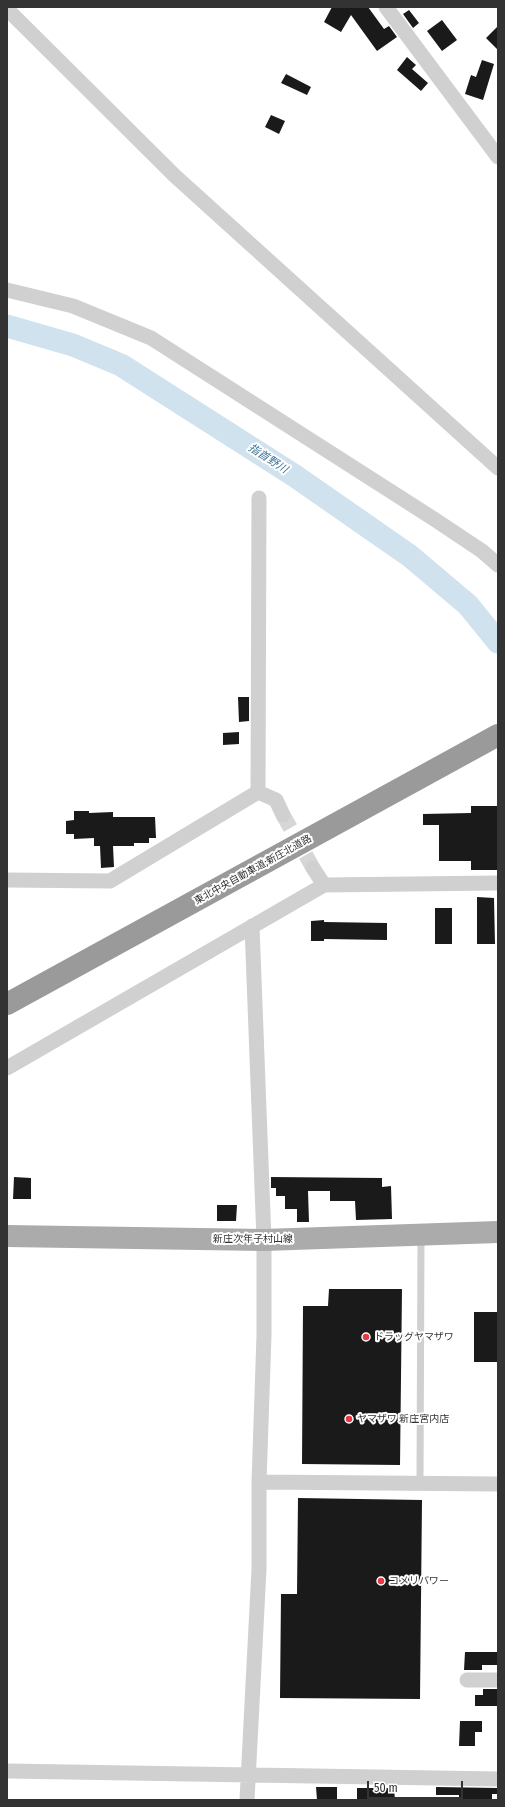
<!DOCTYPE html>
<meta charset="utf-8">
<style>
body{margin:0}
#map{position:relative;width:505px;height:1807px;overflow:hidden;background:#fff;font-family:"Fira Sans Condensed",sans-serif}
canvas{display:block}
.frame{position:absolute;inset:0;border:8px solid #333;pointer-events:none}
.scale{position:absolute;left:367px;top:1781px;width:96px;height:18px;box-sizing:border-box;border:2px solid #333;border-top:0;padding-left:5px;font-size:12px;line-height:14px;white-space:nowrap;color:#333;-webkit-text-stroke:3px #fff;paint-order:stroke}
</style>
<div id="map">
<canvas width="505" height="1807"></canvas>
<div class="frame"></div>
<div class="scale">50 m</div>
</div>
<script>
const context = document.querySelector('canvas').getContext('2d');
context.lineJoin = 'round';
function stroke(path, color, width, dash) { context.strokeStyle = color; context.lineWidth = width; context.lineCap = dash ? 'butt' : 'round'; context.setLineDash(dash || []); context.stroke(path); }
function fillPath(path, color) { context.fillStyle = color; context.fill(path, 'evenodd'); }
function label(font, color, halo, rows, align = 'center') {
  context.font = font + ' "Fira Sans Condensed","Noto Sans JP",sans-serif'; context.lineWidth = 4; context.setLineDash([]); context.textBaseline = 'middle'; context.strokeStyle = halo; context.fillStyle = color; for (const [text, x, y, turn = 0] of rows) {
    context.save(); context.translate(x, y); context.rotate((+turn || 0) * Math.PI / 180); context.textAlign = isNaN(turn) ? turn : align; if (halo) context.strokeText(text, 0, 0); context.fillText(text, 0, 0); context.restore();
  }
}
const river = new Path2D(`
 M 7,326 L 73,345 L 121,365 L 295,476 L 410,556 L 468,605 L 498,642`);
const building = new Path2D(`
 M 332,7 L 368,7 L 384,29 L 389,26 L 397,37 L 377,51 L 351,15 L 341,32 L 324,22 Z
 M 409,10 L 419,23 L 413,28 L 403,14 Z
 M 442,20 L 457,40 L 442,51 L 427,31 Z
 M 498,26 L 498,50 L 486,38 Z
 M 407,57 L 416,65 L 412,69 L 428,83 L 421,91 L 397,70 Z
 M 482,60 L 494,64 L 483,100 L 465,94 L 471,75 L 476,77 Z
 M 286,74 L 311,87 L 307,95 L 281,83 Z
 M 271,115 L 285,121 L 279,134 L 265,127 Z
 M 238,697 L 249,697 L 249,721 L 239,722 Z
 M 239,732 L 239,744 L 223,745 L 223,733 Z
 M 471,806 L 498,806 L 498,870 L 471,870 L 471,861 L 439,861 L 439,825 L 423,825 L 423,814 L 471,813 Z
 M 74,811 L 89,811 L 89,813 L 113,812 L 113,817 L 155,817 L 156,838 L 149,838 L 149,843 L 134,843 L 134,846 L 113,846 L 114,867 L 101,868 L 100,846 L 94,846 L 94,838 L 74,839 L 74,834 L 66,834 L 66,821 L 74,820 Z
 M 477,897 L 494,898 L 495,944 L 477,944 Z
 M 435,908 L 452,908 L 452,944 L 435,944 Z
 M 324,920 L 324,922 L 387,923 L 387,940 L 324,939 L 324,941 L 311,941 L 311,921 Z
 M 14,1177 L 31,1178 L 31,1199 L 13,1199 Z
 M 271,1177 L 382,1178 L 382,1187 L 391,1186 L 392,1219 L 356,1220 L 355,1201 L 330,1201 L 330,1191 L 308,1191 L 309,1222 L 297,1222 L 297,1209 L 285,1209 L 285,1196 L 276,1196 L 276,1188 L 271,1188 Z
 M 217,1205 L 237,1205 L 236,1221 L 217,1221 Z
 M 329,1289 L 402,1289 L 400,1465 L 302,1464 L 303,1306 L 328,1306 Z
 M 474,1312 L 498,1312 L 498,1362 L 474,1362 Z
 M 298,1498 L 422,1500 L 420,1699 L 280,1698 L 281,1594 L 297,1594 Z
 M 465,1652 L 498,1652 L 498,1665 L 482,1665 L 482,1670 L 464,1670 Z
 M 483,1689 L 498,1689 L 498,1706 L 475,1706 L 475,1695 L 483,1695 Z
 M 460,1721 L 482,1721 L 482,1732 L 475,1732 L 475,1746 L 459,1746 Z
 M 316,1787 L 337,1787 L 337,1800 L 317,1800 Z
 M 436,1787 L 498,1788 L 498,1794 L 492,1794 L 492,1800 L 459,1800 L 459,1795 L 436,1795 Z
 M 357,1788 L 394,1788 L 395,1800 L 357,1800 Z`);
const minorTunnel = new Path2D(`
 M 283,815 L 313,868`);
const service = new Path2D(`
 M 420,1483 L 421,1236`);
const minor = new Path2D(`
 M 386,7 L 498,157
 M 7,9 L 175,176 L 498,468
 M 7,290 L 73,306 L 151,338 L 434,519 L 482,551 L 498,565
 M 258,792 L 259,498
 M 313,868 L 324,885 L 498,883
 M 7,880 L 110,881 L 258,792 L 276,800 L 283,815
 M 7,1068 L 324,885
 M 259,1482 L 498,1484
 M 467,1680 L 498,1680
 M 7,1771 L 498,1779
 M 247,1800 L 259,1569 L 259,1482 L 264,1335 L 264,1240 L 252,926`);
const primary = new Path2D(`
 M 7,1236 L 264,1240 L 498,1232`);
const motorway = new Path2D(`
 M 7,1004 L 498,735`);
const markers = [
 [366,1337,4,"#e63946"],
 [349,1419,4,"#e63946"],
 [381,1581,4,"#e63946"]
];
const streetNames = [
 ["東北中央自動車道;新庄北道路",253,870,-29],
 ["新庄次年子村山線",253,1239]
];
const poiNames = [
 ["ドラッグヤマザワ",374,1337],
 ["ヤマザワ 新庄宮内店",357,1419],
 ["コメリパワー",389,1581]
];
const waterNames = [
 ["指首野川",268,459,33]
];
stroke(river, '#cfe2ee', 23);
fillPath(building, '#1a1a1a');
stroke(minorTunnel, '#d6d6d6', 15, [15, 8]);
stroke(service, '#d0d0d0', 7);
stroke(minor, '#d0d0d0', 15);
stroke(primary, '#ababab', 22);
stroke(motorway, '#9a9a9a', 22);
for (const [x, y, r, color] of markers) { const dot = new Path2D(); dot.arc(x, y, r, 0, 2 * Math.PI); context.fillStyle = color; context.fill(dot); stroke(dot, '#fff', 1.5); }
label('10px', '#333', '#fff', streetNames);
label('10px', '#333', '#fff', poiNames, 'left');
label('italic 11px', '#3f7597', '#fff', waterNames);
</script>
